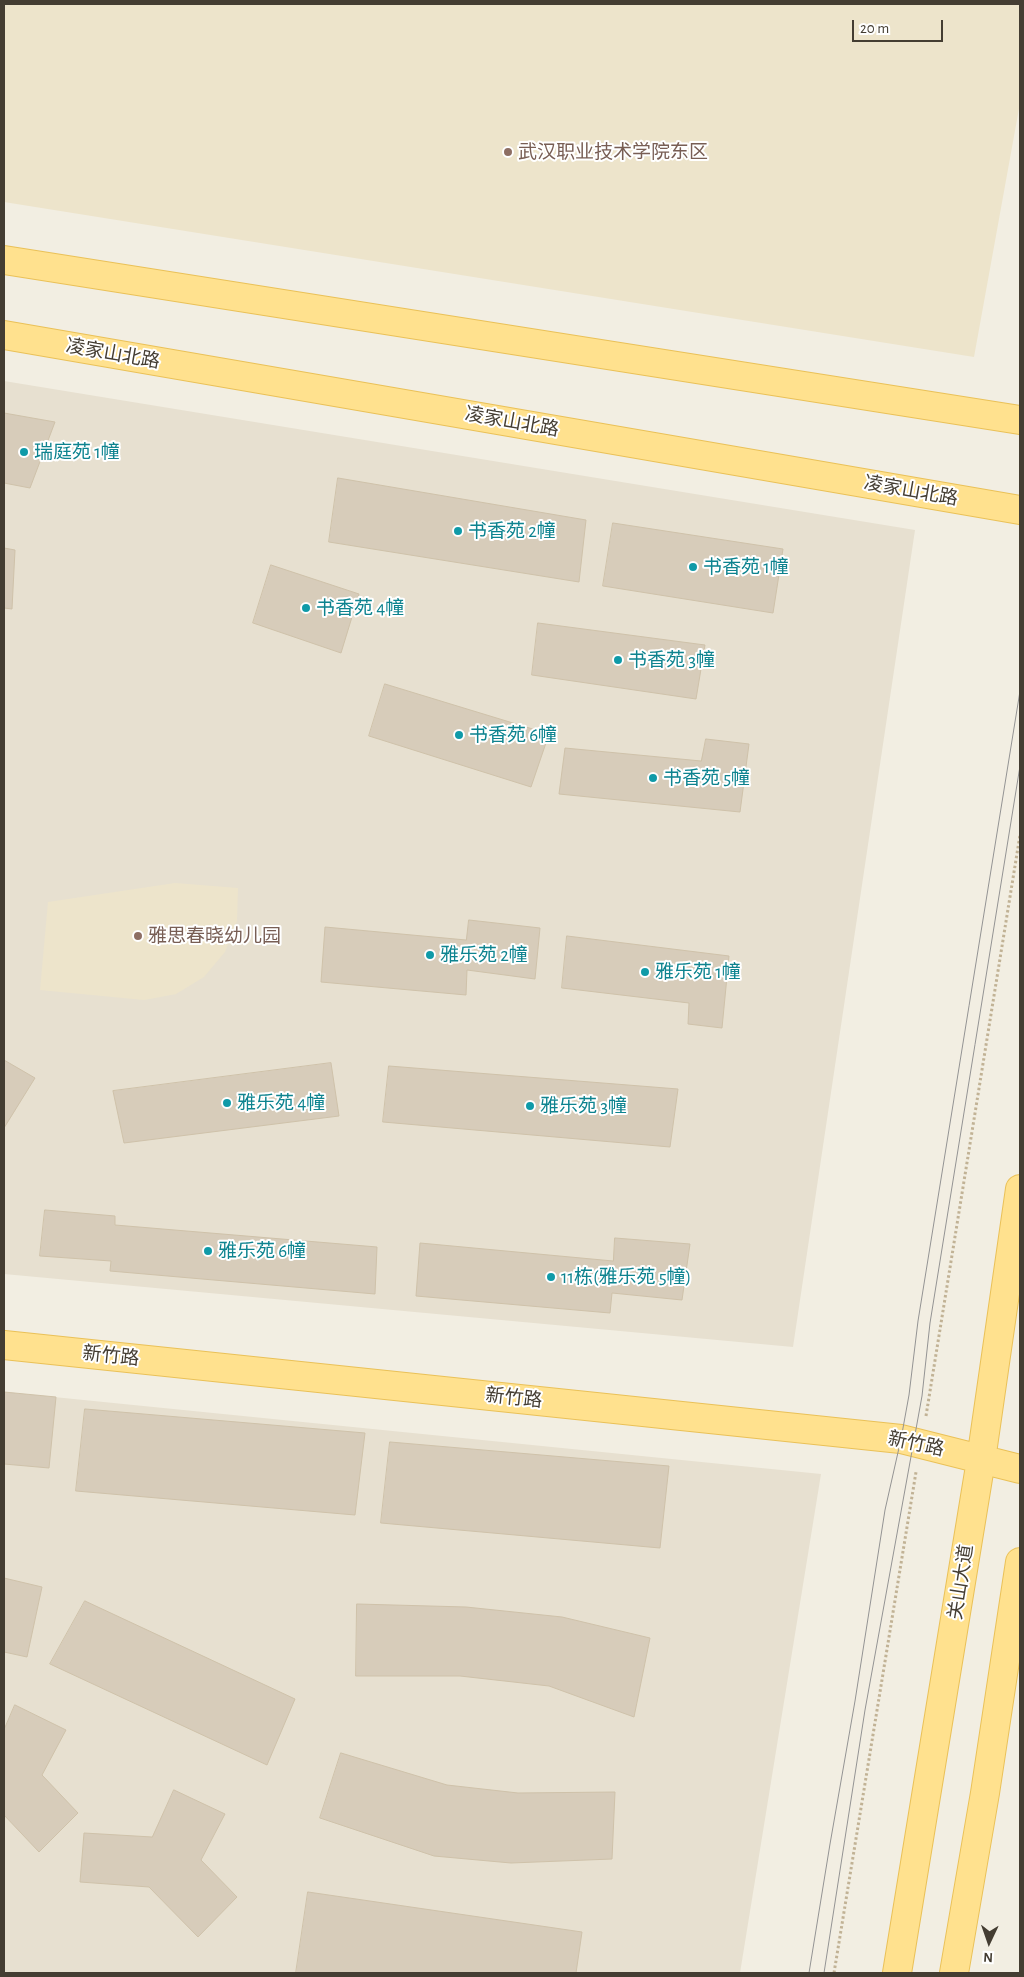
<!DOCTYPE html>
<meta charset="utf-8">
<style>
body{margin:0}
#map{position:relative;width:1024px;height:1977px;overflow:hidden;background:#f2eee2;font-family:"Alegreya Sans",sans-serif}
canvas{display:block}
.frame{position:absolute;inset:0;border:5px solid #443d32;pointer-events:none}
.north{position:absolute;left:964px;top:1917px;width:50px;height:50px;-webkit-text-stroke:4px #fff;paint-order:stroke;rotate:183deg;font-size:14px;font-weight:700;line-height:20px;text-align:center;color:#443d32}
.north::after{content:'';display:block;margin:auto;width:18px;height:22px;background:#443d32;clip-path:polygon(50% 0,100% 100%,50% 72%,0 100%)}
.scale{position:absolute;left:852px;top:20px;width:91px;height:22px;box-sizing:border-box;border:2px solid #443d32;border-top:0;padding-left:6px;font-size:15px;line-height:18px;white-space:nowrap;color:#443d32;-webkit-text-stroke:4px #fff;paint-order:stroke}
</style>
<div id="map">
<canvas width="1024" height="1977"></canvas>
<div class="frame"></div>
<div class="north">N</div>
<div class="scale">20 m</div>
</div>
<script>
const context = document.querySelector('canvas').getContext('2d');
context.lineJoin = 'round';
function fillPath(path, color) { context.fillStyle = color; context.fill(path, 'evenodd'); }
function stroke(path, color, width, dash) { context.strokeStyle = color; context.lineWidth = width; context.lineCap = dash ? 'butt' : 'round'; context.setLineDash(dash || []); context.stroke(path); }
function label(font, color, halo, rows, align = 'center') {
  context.font = font + ' "Alegreya Sans","Noto Sans SC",sans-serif'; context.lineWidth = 4; context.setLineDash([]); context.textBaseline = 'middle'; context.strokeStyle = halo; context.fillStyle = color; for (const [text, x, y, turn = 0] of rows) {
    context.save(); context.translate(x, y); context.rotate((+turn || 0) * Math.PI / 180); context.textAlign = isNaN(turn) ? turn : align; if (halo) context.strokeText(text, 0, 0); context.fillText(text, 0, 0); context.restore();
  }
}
const residential = new Path2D(`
 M 4,381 L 915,530 L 793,1347 L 4,1274 Z
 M 4,1392 L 821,1474 L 740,1973 L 4,1973 Z`);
const education = new Path2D(`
 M 4,4 L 1020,4 L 1020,103 L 974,357 L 4,202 Z
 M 175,883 L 238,888 L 237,921 L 225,952 L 204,977 L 176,994 L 144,1000 L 40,990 L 48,902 Z`);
const building = new Path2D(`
 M 4,413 L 55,422 L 30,488 L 4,483 Z
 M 338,478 L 586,520 L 579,582 L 329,542 Z
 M 613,523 L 783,549 L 773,613 L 603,586 Z
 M 4,548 L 15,550 L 12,609 L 4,608 Z
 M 271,565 L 359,594 L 341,653 L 253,623 Z
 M 538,623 L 705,645 L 696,699 L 532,675 Z
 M 385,684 L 549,734 L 531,787 L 369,736 Z
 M 706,739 L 749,744 L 740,812 L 559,794 L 565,748 L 701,761 Z
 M 469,920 L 540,928 L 535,979 L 467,970 L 466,995 L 321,982 L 325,927 L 466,940 Z
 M 567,936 L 729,956 L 722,1028 L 688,1024 L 689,1003 L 562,988 Z
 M 4,1060 L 35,1078 L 4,1128 Z
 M 331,1063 L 339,1116 L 124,1143 L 113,1091 Z
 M 389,1066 L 678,1089 L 670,1147 L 383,1122 Z
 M 45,1210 L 115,1216 L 115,1225 L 377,1247 L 375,1294 L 110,1271 L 111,1261 L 40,1256 Z
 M 615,1238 L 690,1244 L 682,1300 L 612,1293 L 610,1313 L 416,1296 L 420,1243 L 613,1261 Z
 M 4,1392 L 56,1397 L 49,1468 L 4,1464 Z
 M 85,1409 L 365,1433 L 355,1515 L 76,1491 Z
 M 390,1442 L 669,1466 L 660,1548 L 381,1523 Z
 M 4,1578 L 42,1587 L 27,1657 L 4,1652 Z
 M 85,1601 L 295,1699 L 267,1765 L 50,1664 Z
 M 357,1604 L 466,1607 L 562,1617 L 650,1638 L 634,1717 L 549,1686 L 460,1676 L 356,1676 Z
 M 15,1705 L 66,1730 L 42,1775 L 78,1813 L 39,1852 L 4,1815 L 4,1730 Z
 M 341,1753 L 447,1785 L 518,1793 L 615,1792 L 612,1859 L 511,1863 L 434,1856 L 320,1818 Z
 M 174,1790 L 225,1814 L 201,1860 L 237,1897 L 198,1937 L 149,1887 L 80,1882 L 84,1833 L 152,1837 Z
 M 308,1892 L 582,1932 L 576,1973 L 296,1973 Z`);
const path = new Path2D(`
 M 926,1416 L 1020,835
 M 834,1973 L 916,1472`);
const major = new Path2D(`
 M 4,260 L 1020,420
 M 4,335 L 1020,510
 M 4,1345 L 901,1439 L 1020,1469
 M 897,1973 L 981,1460 L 1020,1189
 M 954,1973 L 985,1793 L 1020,1562`);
const tram = new Path2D(`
 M 809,1973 L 830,1844 L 855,1701 L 885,1510 L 901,1439 L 909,1395 L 918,1321 L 1020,691
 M 824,1973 L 865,1710 L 922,1396 L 930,1323 L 1020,766`);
const markers = [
 [508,152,5,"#8d6e63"],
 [24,452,5,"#0f9aa8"],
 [458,531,5,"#0f9aa8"],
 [693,567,5,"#0f9aa8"],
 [306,608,5,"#0f9aa8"],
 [618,660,5,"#0f9aa8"],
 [459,735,5,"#0f9aa8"],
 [653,778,5,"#0f9aa8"],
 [138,936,5,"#8d6e63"],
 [430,955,5,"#0f9aa8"],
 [645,972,5,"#0f9aa8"],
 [227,1103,5,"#0f9aa8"],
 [530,1106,5,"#0f9aa8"],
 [208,1251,5,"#0f9aa8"],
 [551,1277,5,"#0f9aa8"]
];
const educationNames = [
 ["武汉职业技术学院东区",518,152],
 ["雅思春晓幼儿园",148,936]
];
const streetNames = [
 ["凌家山北路",113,354,10],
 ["凌家山北路",512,422,10],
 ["凌家山北路",911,491,10],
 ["新竹路",111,1356,6],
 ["新竹路",514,1398,6],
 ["新竹路",916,1444,12],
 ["关山大道",961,1582,-81]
];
const cultureNames = [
 ["瑞庭苑 1幢",34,452],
 ["书香苑 2幢",468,531],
 ["书香苑 1幢",703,567],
 ["书香苑 4幢",316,608],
 ["书香苑 3幢",628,660],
 ["书香苑 6幢",469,735],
 ["书香苑 5幢",663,778],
 ["雅乐苑 2幢",440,955],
 ["雅乐苑 1幢",655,972],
 ["雅乐苑 4幢",237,1103],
 ["雅乐苑 3幢",540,1106],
 ["雅乐苑 6幢",218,1251],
 ["11栋(雅乐苑 5幢)",561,1277]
];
fillPath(residential, '#e7e0d0');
fillPath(education, '#ede4cb');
fillPath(building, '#d7ccba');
stroke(building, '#cfc2aa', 1);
stroke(major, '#eac158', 30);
stroke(path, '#c1b295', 3, [2.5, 2.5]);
stroke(major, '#ffe18e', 28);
stroke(tram, '#939393', 1);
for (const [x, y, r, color] of markers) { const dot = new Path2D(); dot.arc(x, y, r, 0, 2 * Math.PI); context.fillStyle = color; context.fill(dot); stroke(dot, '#fff', 2); }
label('19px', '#785e54', '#fff', educationNames, 'left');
label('19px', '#443d32', '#fff', streetNames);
label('19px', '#0d838f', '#fff', cultureNames, 'left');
</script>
